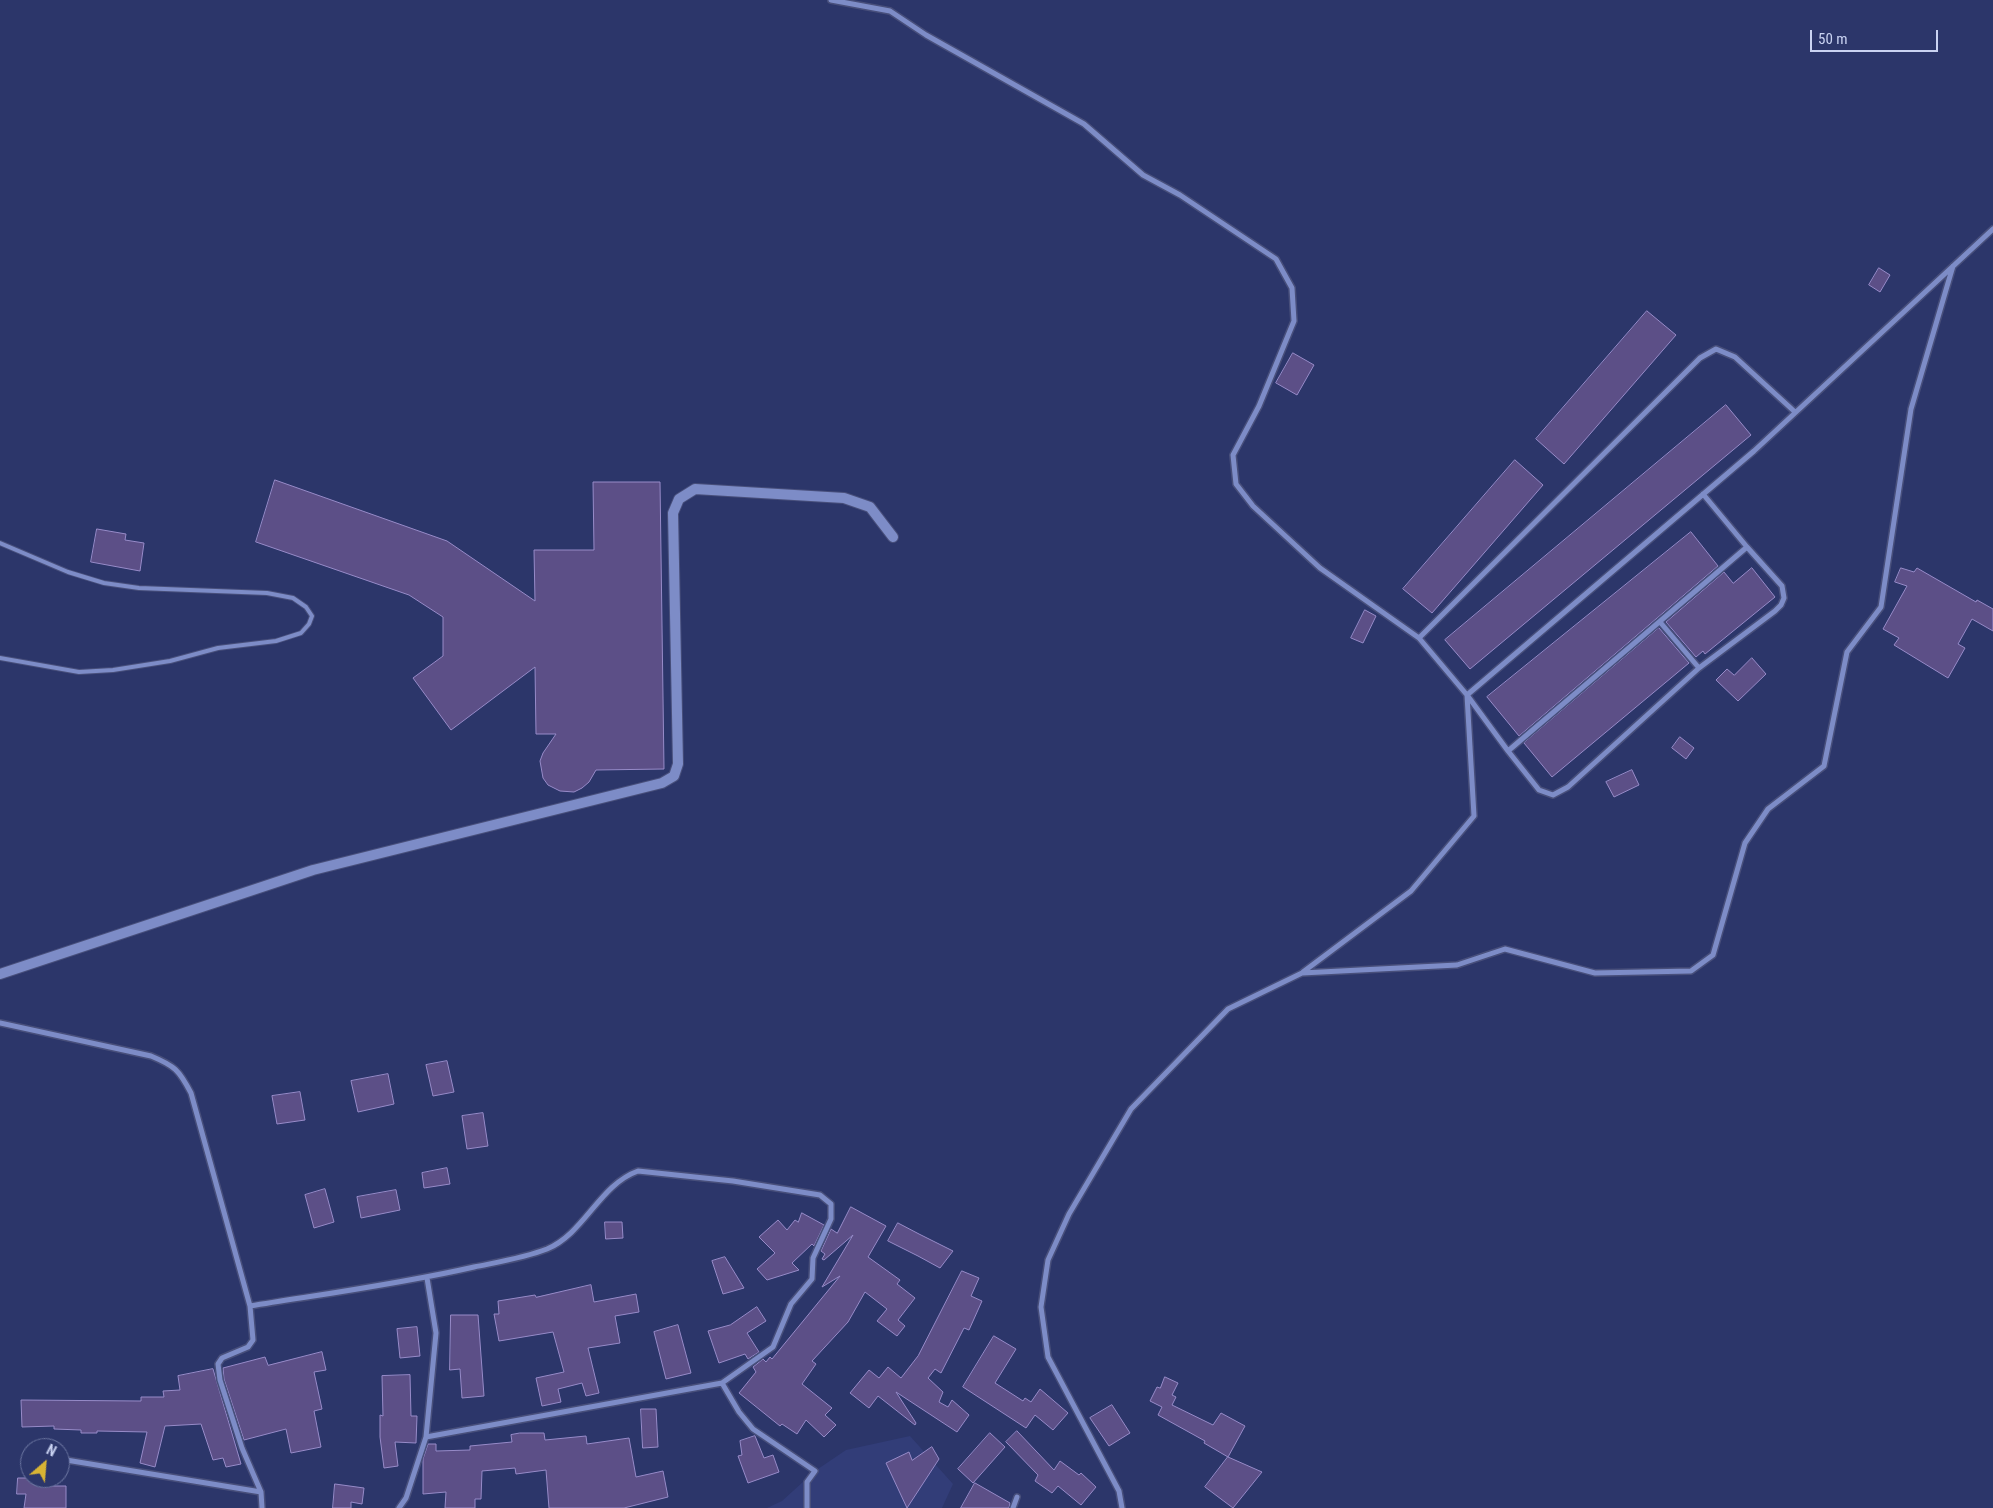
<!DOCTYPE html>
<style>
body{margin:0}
#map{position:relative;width:1993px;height:1508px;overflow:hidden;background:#2c366a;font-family:"Roboto Condensed",sans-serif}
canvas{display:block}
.north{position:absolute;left:20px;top:1438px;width:50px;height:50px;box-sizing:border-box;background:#2c366a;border:1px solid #6b75a0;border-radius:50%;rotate:27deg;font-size:14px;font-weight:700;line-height:20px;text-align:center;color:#cad3f2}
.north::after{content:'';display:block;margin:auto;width:18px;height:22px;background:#d8b434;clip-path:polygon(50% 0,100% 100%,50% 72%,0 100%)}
.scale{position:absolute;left:1810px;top:30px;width:128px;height:22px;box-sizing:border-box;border:2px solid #cad3f2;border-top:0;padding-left:6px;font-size:15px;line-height:18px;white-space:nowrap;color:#cad3f2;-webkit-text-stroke:4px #2c366a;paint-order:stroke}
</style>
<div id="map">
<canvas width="1993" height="1508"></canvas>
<div class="north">N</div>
<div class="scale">50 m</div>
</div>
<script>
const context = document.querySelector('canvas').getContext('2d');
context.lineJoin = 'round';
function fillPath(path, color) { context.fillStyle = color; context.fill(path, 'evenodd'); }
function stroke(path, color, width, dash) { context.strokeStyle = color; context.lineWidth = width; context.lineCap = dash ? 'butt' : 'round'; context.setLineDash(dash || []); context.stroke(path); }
const built = new Path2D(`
 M 910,1436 L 953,1484 L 942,1508 L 767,1508 L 782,1501 L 815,1471 L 846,1450 Z`);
const building = new Path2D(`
 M 1879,268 L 1890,275 L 1880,292 L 1869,285 Z
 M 1647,311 L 1676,335 L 1564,464 L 1536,439 Z
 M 1293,353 L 1314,365 L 1297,395 L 1276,383 Z
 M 1726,405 L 1751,435 L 1470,669 L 1445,640 Z
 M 1515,460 L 1543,485 L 1432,613 L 1403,589 Z
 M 275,480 L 447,541 L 535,601 L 534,550 L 594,550 L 593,482 L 660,482 L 664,769 L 596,770 L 589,782 L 582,788 L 574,792 L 560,791 L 548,785 L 543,778 L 540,761 L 543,753 L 556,734 L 536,734 L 535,667 L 451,730 L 413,678 L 443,656 L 443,617 L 409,595 L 256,542 Z
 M 97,529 L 126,534 L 125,540 L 144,543 L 140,571 L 91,562 Z
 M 1691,532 L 1718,566 L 1519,736 L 1487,697 Z
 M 1752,568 L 1775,597 L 1705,654 L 1703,651 L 1696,657 L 1666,622 L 1724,572 L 1733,583 Z
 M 1901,568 L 1914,572 L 1917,568 L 1976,602 L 1977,600 L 1993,609 L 1993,631 L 1972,619 L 1958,644 L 1965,648 L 1948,678 L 1894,645 L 1899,638 L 1883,629 L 1907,586 L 1895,582 Z
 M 1365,610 L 1376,616 L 1363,643 L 1351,638 Z
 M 1659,628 L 1689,663 L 1552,777 L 1524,743 Z
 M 1752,658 L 1766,674 L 1738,701 L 1716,680 L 1727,669 L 1734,675 Z
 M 1680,737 L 1694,748 L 1686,759 L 1672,748 Z
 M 1632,770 L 1639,785 L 1614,797 L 1606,782 Z
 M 447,1061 L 454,1092 L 433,1096 L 426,1065 Z
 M 388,1074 L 394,1104 L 358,1112 L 351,1081 Z
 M 300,1092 L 305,1120 L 277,1124 L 272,1096 Z
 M 483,1113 L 488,1146 L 467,1149 L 462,1116 Z
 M 447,1168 L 450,1184 L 424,1188 L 422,1173 Z
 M 325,1189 L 334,1222 L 314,1228 L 305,1195 Z
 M 396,1190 L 400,1210 L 361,1218 L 357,1197 Z
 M 851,1207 L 886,1226 L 868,1257 L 900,1280 L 897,1284 L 915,1298 L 898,1320 L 905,1326 L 897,1336 L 877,1321 L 887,1309 L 865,1292 L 848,1322 L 812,1361 L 816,1364 L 802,1384 L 832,1408 L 825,1415 L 836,1425 L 824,1437 L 806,1420 L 797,1434 L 782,1424 L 780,1426 L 739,1393 L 756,1372 L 753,1367 L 763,1359 L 766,1362 L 770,1357 L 772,1359 L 840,1276 L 822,1287 L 853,1235 L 824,1260 L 822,1259 L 825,1254 L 821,1251 L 831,1229 L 837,1233 Z
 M 802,1213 L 824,1225 L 814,1246 L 812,1244 L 792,1263 L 799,1270 L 767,1280 L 757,1269 L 775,1253 L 759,1237 L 778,1220 L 787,1230 L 795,1220 L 798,1222 Z
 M 605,1222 L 622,1222 L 623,1238 L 606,1239 Z
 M 898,1223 L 919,1234 L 953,1251 L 940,1268 L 918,1256 L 888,1241 Z
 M 725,1257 L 744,1288 L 723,1294 L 712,1261 Z
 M 962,1271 L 979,1278 L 971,1296 L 982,1301 L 969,1330 L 964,1328 L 941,1373 L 935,1369 L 928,1378 L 943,1392 L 939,1402 L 948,1407 L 952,1400 L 969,1415 L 957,1432 L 896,1392 L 916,1423 L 915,1425 L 878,1396 L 869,1408 L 850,1393 L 869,1370 L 879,1378 L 888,1367 L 901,1378 L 918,1356 Z
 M 591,1285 L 594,1302 L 636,1294 L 639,1312 L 615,1316 L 620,1343 L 588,1348 L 599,1393 L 586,1396 L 582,1383 L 558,1389 L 561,1402 L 542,1406 L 536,1378 L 564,1372 L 553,1332 L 499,1341 L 494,1314 L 499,1314 L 498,1301 L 535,1295 L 536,1297 Z
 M 757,1307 L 766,1321 L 747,1333 L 759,1352 L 748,1359 L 745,1354 L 719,1363 L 708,1331 L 730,1325 Z
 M 451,1315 L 478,1315 L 484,1396 L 462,1398 L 460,1369 L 450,1370 Z
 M 678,1325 L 691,1373 L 666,1379 L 654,1332 Z
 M 417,1327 L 420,1356 L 400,1358 L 397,1329 Z
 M 994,1336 L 1016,1349 L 995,1383 L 1023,1401 L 1025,1398 L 1031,1402 L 1040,1389 L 1068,1413 L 1053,1430 L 1035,1415 L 1026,1428 L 963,1387 Z
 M 322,1352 L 326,1370 L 314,1372 L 322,1409 L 314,1411 L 321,1447 L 291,1453 L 286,1429 L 244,1440 L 224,1379 L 223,1368 L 265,1357 L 268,1365 Z
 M 213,1369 L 241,1464 L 226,1467 L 223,1458 L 213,1460 L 201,1424 L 165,1426 L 155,1467 L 140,1463 L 147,1432 L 97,1431 L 97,1433 L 81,1433 L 81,1430 L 54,1429 L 54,1426 L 22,1427 L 21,1400 L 141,1401 L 141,1397 L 164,1397 L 163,1391 L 180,1390 L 178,1376 Z
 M 410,1375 L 411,1416 L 417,1416 L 416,1443 L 395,1442 L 398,1466 L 384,1468 L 380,1437 L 380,1415 L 383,1416 L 382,1376 Z
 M 1165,1377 L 1178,1383 L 1172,1395 L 1176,1397 L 1172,1405 L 1213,1425 L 1221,1413 L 1245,1426 L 1228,1457 L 1204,1443 L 1205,1441 L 1158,1415 L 1162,1407 L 1150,1401 L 1157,1387 L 1160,1388 Z
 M 1112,1405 L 1130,1433 L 1109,1446 L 1090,1418 Z
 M 641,1409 L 656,1409 L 658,1447 L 643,1448 Z
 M 1017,1431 L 1054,1470 L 1060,1461 L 1079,1475 L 1081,1473 L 1096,1487 L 1081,1505 L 1058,1486 L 1052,1493 L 1035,1481 L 1038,1475 L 1006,1442 Z
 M 520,1433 L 544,1433 L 545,1440 L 586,1436 L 587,1444 L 629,1438 L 636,1477 L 663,1471 L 668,1497 L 624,1508 L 549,1508 L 546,1470 L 516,1474 L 515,1468 L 482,1471 L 481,1499 L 475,1499 L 475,1508 L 445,1508 L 446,1492 L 423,1494 L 423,1459 L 428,1444 L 436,1444 L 436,1451 L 470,1450 L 470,1446 L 512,1442 L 511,1435 Z
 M 990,1433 L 1005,1447 L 973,1483 L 958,1469 Z
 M 755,1436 L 764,1458 L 773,1455 L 779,1472 L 748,1483 L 738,1456 L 742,1455 L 740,1441 Z
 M 932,1447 L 939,1459 L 907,1508 L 886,1463 L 909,1452 L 912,1460 Z
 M 1228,1457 L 1262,1472 L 1233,1508 L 1205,1487 Z
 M 18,1478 L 47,1478 L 46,1486 L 66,1486 L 66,1508 L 24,1508 L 26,1494 L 17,1494 Z
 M 975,1483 L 1010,1503 L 1009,1508 L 961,1508 Z
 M 335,1484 L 364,1488 L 362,1504 L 351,1502 L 351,1508 L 333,1508 Z`);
const lane = new Path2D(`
 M 0,543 L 68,572 L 104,583 L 139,588 L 267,593 L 293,598 L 306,607 L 312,616 L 309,624 L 301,633 L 276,641 L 218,648 L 170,661 L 113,670 L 79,672 L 0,658`);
const street = new Path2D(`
 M 831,0 L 890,11 L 926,35 L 1084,124 L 1143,175 L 1180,195 L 1276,259 L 1292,288 L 1294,321 L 1259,406 L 1233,455 L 1236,484 L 1253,506 L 1320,568 L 1419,638
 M 1795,412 L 1735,357 L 1716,349 L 1700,358 L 1419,638 L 1467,695 L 1754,451 L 1993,229
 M 1699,668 L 1775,611 L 1781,605 L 1784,598 L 1782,586 L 1747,547 L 1703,494
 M 1467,695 L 1508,751 L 1747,547
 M 1508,751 L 1539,790 L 1553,795 L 1568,787 L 1699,668 L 1660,622
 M 1303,972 L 1411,891 L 1474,816 L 1467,695
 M 0,1023 L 151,1056 C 175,1066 179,1070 191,1093 L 250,1306 C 324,1294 400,1284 474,1267 C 498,1262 524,1258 547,1249 C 585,1233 599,1185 638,1171 L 733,1181 L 820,1195 L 831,1204 L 831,1219 L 813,1258 L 812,1279 L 791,1304 L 773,1347 L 722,1383
 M 250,1306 L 253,1340 L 248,1347 L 222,1358 L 218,1364 L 220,1380 L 242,1448 L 261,1492 L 262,1508
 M 426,1437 L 722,1383 L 739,1412 L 753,1429 L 815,1471 L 807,1482 L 807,1508
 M 60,1459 L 261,1492
 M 399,1508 L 406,1498 L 426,1437 L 436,1333 L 427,1278
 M 1013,1508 L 1017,1497
 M 1122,1508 L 1119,1491 L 1048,1357 L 1041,1307 L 1048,1260 L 1069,1214 L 1131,1109 L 1228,1009 L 1302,973 L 1457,965 L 1505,949 L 1595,973 L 1691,971 L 1713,955 L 1745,843 L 1768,809 L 1824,766 L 1847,652 L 1881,607 L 1911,409 L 1953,266`);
const secondary = new Path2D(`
 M 0,974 L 313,870 L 662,783 L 674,776 L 678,764 L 673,513 L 679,499 L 695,489 L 844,498 L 870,507 L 893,537`);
fillPath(built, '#323d78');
fillPath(building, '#5c4f87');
stroke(building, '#978bc8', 1);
stroke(lane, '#484f7b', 6);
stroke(street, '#484f7b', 8);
stroke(secondary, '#484f7b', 12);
stroke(lane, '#7d8cc7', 4);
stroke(street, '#7d8cc7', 5);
stroke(secondary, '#7d8cc7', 10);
</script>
